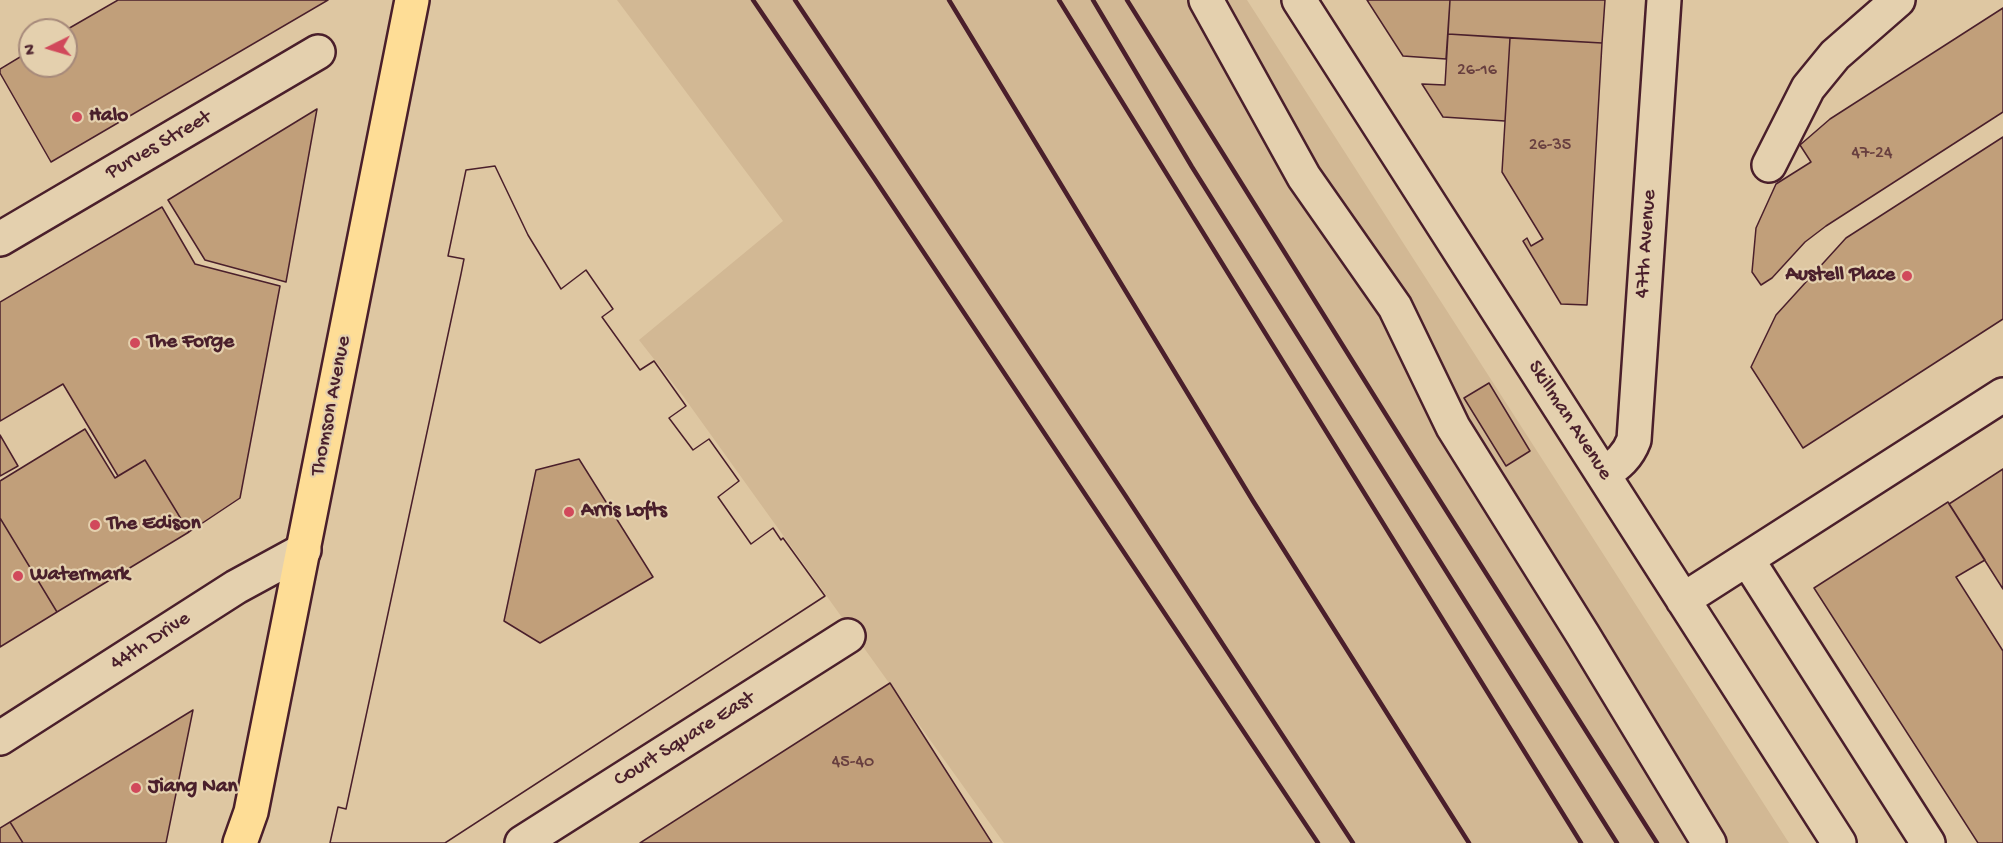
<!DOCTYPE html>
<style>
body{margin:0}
#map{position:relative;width:2003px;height:843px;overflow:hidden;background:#dec7a2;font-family:"Gochi Hand",sans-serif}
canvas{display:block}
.north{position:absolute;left:18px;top:18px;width:60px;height:60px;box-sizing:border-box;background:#e4d0ae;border:2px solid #a6897a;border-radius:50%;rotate:265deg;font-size:16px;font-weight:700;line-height:24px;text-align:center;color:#4a1f2b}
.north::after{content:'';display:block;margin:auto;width:21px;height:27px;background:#d1495b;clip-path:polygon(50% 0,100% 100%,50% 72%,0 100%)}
</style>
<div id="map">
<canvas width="2003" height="843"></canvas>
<div class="north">N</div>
</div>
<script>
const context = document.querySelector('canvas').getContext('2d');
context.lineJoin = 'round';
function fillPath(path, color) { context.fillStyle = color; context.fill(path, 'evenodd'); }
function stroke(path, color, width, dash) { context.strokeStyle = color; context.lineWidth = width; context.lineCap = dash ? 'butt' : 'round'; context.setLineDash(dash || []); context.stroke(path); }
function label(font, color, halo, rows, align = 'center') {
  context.font = font + ' "Gochi Hand",sans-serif'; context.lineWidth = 4.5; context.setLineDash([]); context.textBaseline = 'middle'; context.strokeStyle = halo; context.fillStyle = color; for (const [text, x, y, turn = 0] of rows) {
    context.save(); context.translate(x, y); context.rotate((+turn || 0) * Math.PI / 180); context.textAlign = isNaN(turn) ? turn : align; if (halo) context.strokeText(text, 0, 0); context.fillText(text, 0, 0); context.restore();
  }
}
const built = new Path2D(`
 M 617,0 L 1247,0 L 1789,843 L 1004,843 L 683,396 L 639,340 L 783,221 Z`);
const building = new Path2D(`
 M 118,0 L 328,0 L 51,162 L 0,73 L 0,69 L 30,51 L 30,66 L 66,66 L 66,30 Z
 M 1367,0 L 1450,0 L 1446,59 L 1403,56 Z
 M 1450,0 L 1605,0 L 1602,43 L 1448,34 Z
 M 2003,8 L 2003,112 L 1826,226 L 1805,242 L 1772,278 L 1761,285 L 1752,272 L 1756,228 L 1776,184 L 1811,162 L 1800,145 L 1830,119 Z
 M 1448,34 L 1510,38 L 1505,121 L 1443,117 L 1422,84 L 1445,85 Z
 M 1510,38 L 1602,43 L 1587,305 L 1561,304 L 1523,241 L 1527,238 L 1531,246 L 1543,239 L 1502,172 Z
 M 317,109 L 286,282 L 205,260 L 168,200 Z
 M 2003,137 L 2003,319 L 1803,448 L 1751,367 L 1776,315 L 1846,238 Z
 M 495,166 L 528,235 L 561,289 L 586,270 L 613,309 L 602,317 L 640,370 L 654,361 L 686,406 L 669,418 L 693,450 L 709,439 L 739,481 L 718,497 L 751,544 L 773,528 L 781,540 L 783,538 L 825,596 L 445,843 L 330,843 L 338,807 L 346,809 L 461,274 L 464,259 L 448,256 L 466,170 ZM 579,459 L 653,577 L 540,643 L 504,621 L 536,470 Z
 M 495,166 L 528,235 L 561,289 L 586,270 L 613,309 L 602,317 L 640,370 L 654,361 L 686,406 L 669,418 L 693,450 L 709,439 L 739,481 L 718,497 L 751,544 L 773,528 L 781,540 L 783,538 L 825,596 L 445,843 L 330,843 L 338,807 L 346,809 L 461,274 L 464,259 L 448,256 L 466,170 Z
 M 162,207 L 195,264 L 280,286 L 240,498 L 189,532 L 145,460 L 118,476 L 63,384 L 0,421 L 0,302 Z
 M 1489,383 L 1530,451 L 1506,466 L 1464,398 Z
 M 85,429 L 115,478 L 145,460 L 189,532 L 57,612 L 0,518 L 0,481 Z
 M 0,435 L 18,466 L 0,476 Z
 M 2003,469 L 2003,589 L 1949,504 Z
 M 1948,502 L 1985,560 L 1956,577 L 2003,651 L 2003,843 L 1978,843 L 1814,588 Z
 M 0,518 L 57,612 L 0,647 Z
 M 890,683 L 992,843 L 640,843 Z
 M 193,710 L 166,843 L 23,843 L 10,822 Z
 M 10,822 L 23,843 L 0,843 L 0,828 Z`);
const minor = new Path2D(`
 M 1206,0 L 1304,177 L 1395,307 L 1453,427 L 1583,635 L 1709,843
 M 1299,0 L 1839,843
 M 1769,165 L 1808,88 L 1835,55 L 1898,0
 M 0,239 L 318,52
 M 1603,474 C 1618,465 1628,456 1634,440 L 1664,0
 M 1747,559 L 1928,843
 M 1683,600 L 2003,395
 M 0,738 L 236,587 L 304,550
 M 522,843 L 848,636`);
const major = new Path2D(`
 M 240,843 L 251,812 L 412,0`);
const rail = new Path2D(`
 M 753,0 L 874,178 L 1318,843
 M 795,0 L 1125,495 L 1353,843
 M 949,0 L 1253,501 L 1469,843
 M 1059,0 L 1581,843
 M 1093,0 L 1192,167 L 1617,843
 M 1127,0 L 1418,466 L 1657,843`);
const markers = [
 [77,117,6,"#d1495b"],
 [1907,276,6,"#d1495b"],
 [135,343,6,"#d1495b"],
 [569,512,6,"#d1495b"],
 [95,525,6,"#d1495b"],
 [18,576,6,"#d1495b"],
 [136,788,6,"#d1495b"]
];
const numberNames = [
 ["26-16",1477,71],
 ["26-35",1550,146],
 ["47-24",1872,154],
 ["45-40",853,763]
];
const poiNames = [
 ["Halo",89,117],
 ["Austell Place",1895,276,"right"],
 ["The Forge",147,343],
 ["Arris Lofts",581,512],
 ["The Edison",107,525],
 ["Watermark",30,576],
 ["Jiang Nan",148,788]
];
const streetNames = [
 ["Purves Street",159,146,-30],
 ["47th Avenue",1647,244,-86],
 ["Thomson Avenue",332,406,-79],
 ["Skillman Avenue",1569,421,57],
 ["44th Drive",151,642,-33],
 ["Court Square East",685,740,-32]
];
fillPath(built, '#d2b894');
fillPath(building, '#c19f7a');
stroke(building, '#4a1f2b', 1.5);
stroke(minor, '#4a1f2b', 38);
stroke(major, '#4a1f2b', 38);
stroke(minor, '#e4d0ae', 33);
stroke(major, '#fedd96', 33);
stroke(rail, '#4a1f2b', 4.5);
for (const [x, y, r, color] of markers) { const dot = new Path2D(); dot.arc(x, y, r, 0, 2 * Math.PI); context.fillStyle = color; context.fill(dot); stroke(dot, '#e4d0ae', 2); }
label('18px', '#683f3f', null, numberNames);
label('bold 21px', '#4a1f2b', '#e4d0ae', poiNames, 'left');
label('21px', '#4a1f2b', '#e4d0ae', streetNames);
</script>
